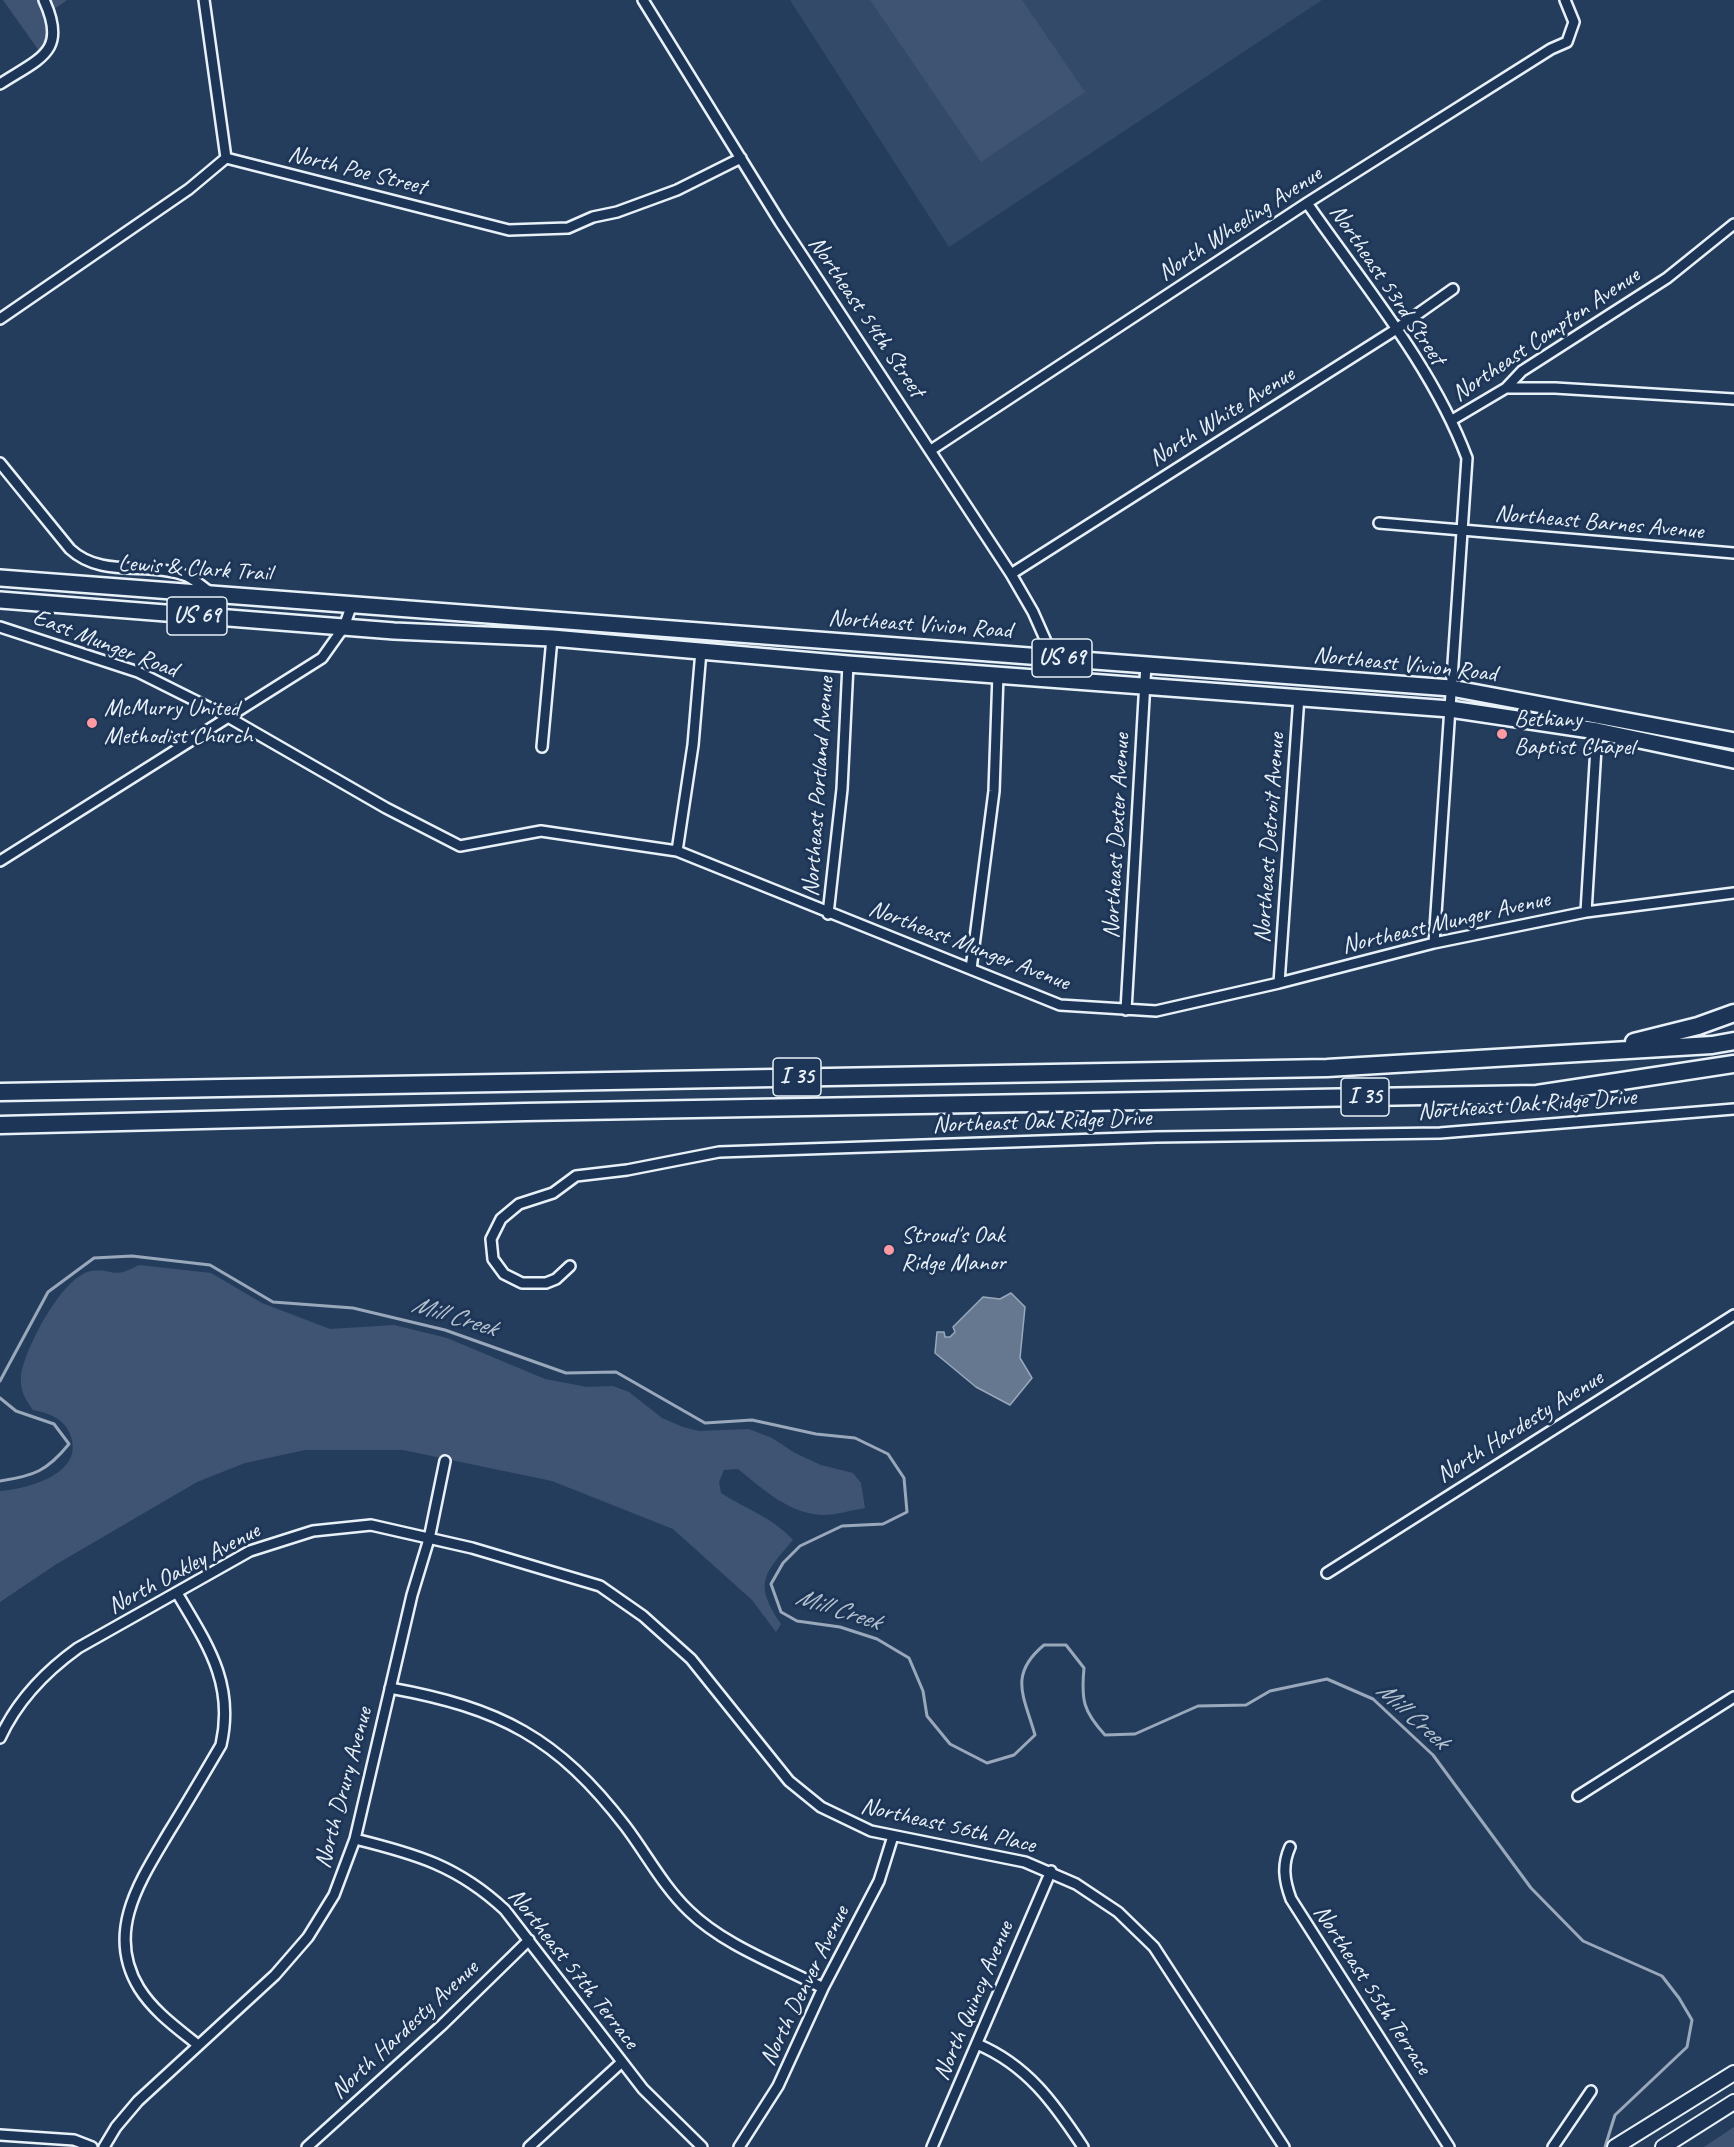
<!DOCTYPE html>
<style>
body{margin:0}
canvas{display:block;background:#253d5d}
</style>
<canvas width="1734" height="2147"></canvas>
<script>
const context = document.querySelector('canvas').getContext('2d');
context.lineJoin = 'round';
function fillPath(path, color) { context.fillStyle = color; context.fill(path, 'evenodd'); }
function stroke(path, color, width, dash) { context.strokeStyle = color; context.lineWidth = width; context.lineCap = dash ? 'butt' : 'round'; context.setLineDash(dash || []); context.stroke(path); }
function label(font, color, halo, rows, align = 'center') {
  context.font = font + ' Caveat,sans-serif'; context.lineWidth = 6; context.setLineDash([]); context.textBaseline = 'middle'; context.strokeStyle = halo; context.fillStyle = color; for (const [text, x, y, turn = 0] of rows) {
    context.save(); context.translate(x, y); context.rotate((+turn || 0) * Math.PI / 180); context.textAlign = isNaN(turn) ? turn : align; if (halo) context.strokeText(text, 0, 0); context.fillText(text, 0, 0); context.restore();
  }
}
const built = new Path2D(`
 M 790,0 L 1322,0 L 949,247 Z`);
const green = new Path2D(`
 M 3,0 L 67,0 L 50,12 L 55,26 L 42,55 Z
 M 870,0 L 1022,0 L 1085,92 L 981,162 Z
 M 139,1265 L 211,1273 L 262,1303 L 330,1329 L 394,1325 L 447,1338 L 545,1379 L 587,1387 L 613,1386 L 629,1392 L 662,1418 L 683,1427 L 699,1431 L 749,1429 L 772,1438 L 795,1453 L 821,1465 L 853,1473 L 861,1483 L 865,1508 C 852,1510 837,1515 823,1515 C 789,1514 763,1489 738,1469 L 724,1470 L 719,1482 L 721,1493 C 747,1510 771,1516 793,1540 C 764,1574 753,1583 781,1624 L 776,1632 L 752,1600 L 673,1529 L 552,1481 L 403,1450 L 305,1450 L 245,1463 L 197,1482 L 55,1565 L 0,1602 L 0,1491 C 29,1489 86,1473 70,1434 C 64,1418 48,1413 33,1410 C 25,1399 20,1391 21,1376 C 24,1350 62,1276 91,1271 C 113,1268 112,1280 139,1265 Z
 M 1734,2127 L 1734,2147 L 1704,2147 Z`);
const water = new Path2D(`
 M 1011,1293 L 1025,1307 L 1020,1358 L 1032,1378 L 1010,1405 L 976,1387 L 935,1353 L 937,1332 L 944,1332 L 945,1337 L 950,1337 L 955,1332 L 953,1327 L 983,1297 L 1000,1299 Z`);
const stream = new Path2D(`
 M 0,1381 L 48,1292 L 94,1258 L 132,1256 L 210,1265 L 273,1302 L 353,1308 L 445,1330 L 566,1373 L 616,1372 L 705,1423 L 752,1420 L 816,1434 L 855,1438 L 888,1454 L 904,1478 L 907,1512 L 883,1524 L 842,1526 L 800,1546 L 783,1563 L 771,1584 L 781,1612 L 797,1621 L 840,1627 L 877,1639 L 909,1658 L 923,1691 L 927,1716 L 950,1744 L 987,1763 L 1014,1755 L 1035,1735 C 1024,1696 1008,1675 1044,1645 L 1066,1645 L 1084,1668 C 1081,1700 1083,1711 1105,1735 L 1135,1734 L 1198,1706 L 1246,1705 L 1270,1691 L 1327,1679 L 1373,1699 L 1433,1755 L 1531,1888 L 1583,1941 L 1662,1976 L 1679,1998 L 1692,2020 L 1687,2047 L 1615,2115 L 1605,2147
 M 0,1398 L 16,1411 L 54,1424 L 69,1444 C 47,1471 34,1476 0,1481`);
const minor = new Path2D(`
 M 204,0 L 226,158
 M 643,0 L 780,222 L 1011,574 L 1033,612 L 1053,657
 M 0,84 C 40,58 68,52 44,0
 M 226,158 L 509,230 L 568,228 L 593,217 L 617,212 L 677,190 L 741,158
 M 1307,203 C 1363,284 1432,365 1467,458 L 1434,943
 M 0,319 L 189,189 L 226,158
 M 1506,388 L 1555,388 L 1734,399
 M 1452,420 L 1506,388 L 1522,371 L 1667,278 L 1734,224
 M 931,450 L 1307,203 L 1551,49 L 1567,42 L 1574,22 L 1565,0
 M 0,463 L 70,549 C 102,579 149,561 187,576 C 195,580 203,587 210,592
 M 1379,523 L 1734,553
 M 1011,574 L 1395,330 L 1453,289
 M 0,627 L 138,672 L 228,717 L 386,808 L 460,846 L 541,831 L 677,851 L 1060,1005 L 1156,1011 L 1279,983 L 1434,943 L 1586,912 L 1734,893
 M 542,747 L 552,638
 M 677,851 L 693,745 L 701,651
 M 0,861 L 322,658 L 344,627 L 352,604
 M 1586,912 L 1597,731
 M 828,914 L 842,789 L 848,664
 M 971,969 L 994,791 L 998,674
 M 1279,983 L 1299,696
 M 1126,1010 L 1146,664
 M 570,1266 L 556,1279 L 546,1283 L 522,1283 L 504,1274 L 493,1259 L 491,1239 L 501,1219 L 519,1204 L 553,1193 L 576,1176 L 627,1170 L 719,1152 L 1156,1137 L 1440,1133 L 1734,1109
 M 1327,1573 L 1734,1315
 M 177,1593 C 207,1644 235,1683 221,1745 C 204,1774 187,1803 169,1832 C 140,1881 105,1932 139,1988 C 154,2012 177,2028 198,2045
 M 390,1688 C 500,1708 557,1737 626,1827 C 647,1855 663,1886 689,1911 C 725,1946 779,1965 823,1988
 M 0,1738 C 17,1701 46,1671 78,1648 L 250,1551 L 313,1531 L 371,1525 L 472,1548 L 600,1586 L 643,1616 L 691,1659 L 789,1781 L 821,1807 L 871,1831 L 1025,1862 L 1076,1884 L 1118,1912 L 1154,1947 L 1284,2147
 M 1578,1796 L 1734,1697
 M 355,1839 C 416,1854 458,1866 505,1910 L 643,2089 L 702,2147
 M 1290,1847 C 1282,1865 1284,1880 1291,1899 L 1449,2147
 M 977,2044 C 1027,2065 1054,2103 1083,2147
 M 0,2135 L 74,2140 L 92,2147
 M 104,2147 L 116,2127 L 138,2101 L 275,1975 L 308,1937 L 334,1895 L 355,1839 L 412,1595 L 429,1539 L 445,1461
 M 307,2147 L 442,2025 L 529,1940
 M 529,2147 L 622,2062
 M 739,2147 L 778,2086 L 823,1988 L 879,1881 L 893,1836
 M 932,2147 L 1051,1871
 M 1553,2147 L 1591,2091`);
const secondary = new Path2D(`
 M 1615,2147 L 1734,2073
 M 1663,2147 L 1734,2102`);
const primary = new Path2D(`
 M 0,578 L 1451,688 L 1734,741
 M 0,600 L 394,631 L 552,638 L 848,664 L 1450,709 L 1597,731 L 1734,760`);
const motorway = new Path2D(`
 M 1634,1042 L 1698,1026 L 1734,1013
 M 0,1092 L 1327,1068 L 1712,1045 L 1734,1041
 M 0,1125 L 525,1112 L 1537,1094 L 1734,1064`);
const markers = [
 [92,723,6,"#ff9aa2"],
 [1502,734,6,"#ff9aa2"],
 [889,1250,6,"#ff9aa2"]
];
const shields = [
 [197,616,60],
 [1062,658,60],
 [797,1077,48],
 [1365,1097,48]
];
const shieldNames = [
 ["US 69",197,616],
 ["US 69",1062,658],
 ["I 35",797,1077],
 ["I 35",1365,1097]
];
const streetNames = [
 ["North Poe Street",357,171,14],
 ["North Wheeling Avenue",1240,224,-33],
 ["Northeast 53rd Street",1387,285,56],
 ["Northeast 54th Street",866,317,56],
 ["Northeast Compton Avenue",1546,335,-34],
 ["North White Avenue",1222,417,-32],
 ["Northeast Barnes Avenue",1599,523,5],
 ["Lewis & Clark Trail",195,569,4],
 ["Northeast Vivion Road",920,625,4],
 ["East Munger Road",105,644,21],
 ["Northeast Vivion Road",1405,665,6],
 ["Northeast Portland Avenue",819,787,-86],
 ["Northeast Dexter Avenue",1117,836,-87],
 ["Northeast Detroit Avenue",1270,838,-86],
 ["Northeast Munger Avenue",1446,923,-13],
 ["Northeast Munger Avenue",969,946,21],
 ["Northeast Oak Ridge Drive",1527,1105,-4],
 ["Northeast Oak Ridge Drive",1042,1122,-2],
 ["North Hardesty Avenue",1520,1427,-32],
 ["North Oakley Avenue",184,1569,-28],
 ["North Drury Avenue",344,1788,-75],
 ["Northeast 56th Place",948,1826,13],
 ["Northeast 57th Terrace",573,1969,52],
 ["North Denver Avenue",805,1986,-64],
 ["Northeast 55th Terrace",1372,1990,57],
 ["North Quincy Avenue",974,2001,-67],
 ["North Hardesty Avenue",405,2030,-43]
];
const poiNames = [
 ["McMurry United",104,709],
 ["Methodist Church",104,737],
 ["Bethany",1514,720],
 ["Baptist Chapel",1514,748],
 ["Stroud's Oak",901,1236],
 ["Ridge Manor",901,1264]
];
const waterNames = [
 ["Mill Creek",454,1317,17],
 ["Mill Creek",838,1610,18],
 ["Mill Creek",1412,1716,42]
];
fillPath(built, '#334a68');
fillPath(green, '#3e5472');
fillPath(water, '#657890');
stroke(water, '#99a8ba', 1.5);
stroke(stream, '#99a8ba', 3);
stroke(minor, '#e8f1f8', 14);
stroke(secondary, '#e8f1f8', 18);
stroke(primary, '#e8f1f8', 20);
stroke(motorway, '#e8f1f8', 21);
stroke(minor, '#1d3557', 9);
stroke(secondary, '#1d3557', 14);
stroke(primary, '#1d3557', 15);
stroke(motorway, '#1d3557', 16);
for (const [x, y, r, color] of markers) { const dot = new Path2D(); dot.arc(x, y, r, 0, 2 * Math.PI); context.fillStyle = color; context.fill(dot); stroke(dot, '#1d3557', 2); }
for (const [x, y, w] of shields) { const box = new Path2D(); box.roundRect(x - w / 2, y - 19, w, 38, 4.5); context.fillStyle = '#1d3557'; context.fill(box); stroke(box, '#e8f1f8', 1.5); }
label('bold 22px', '#e8f1f8', null, shieldNames);
label('24px', '#e8f1f8', '#1d3557', streetNames);
label('24px', '#e8f1f8', '#1d3557', poiNames, 'left');
label('italic 26px', '#b4c1ce', '#1d3557', waterNames);
</script>
